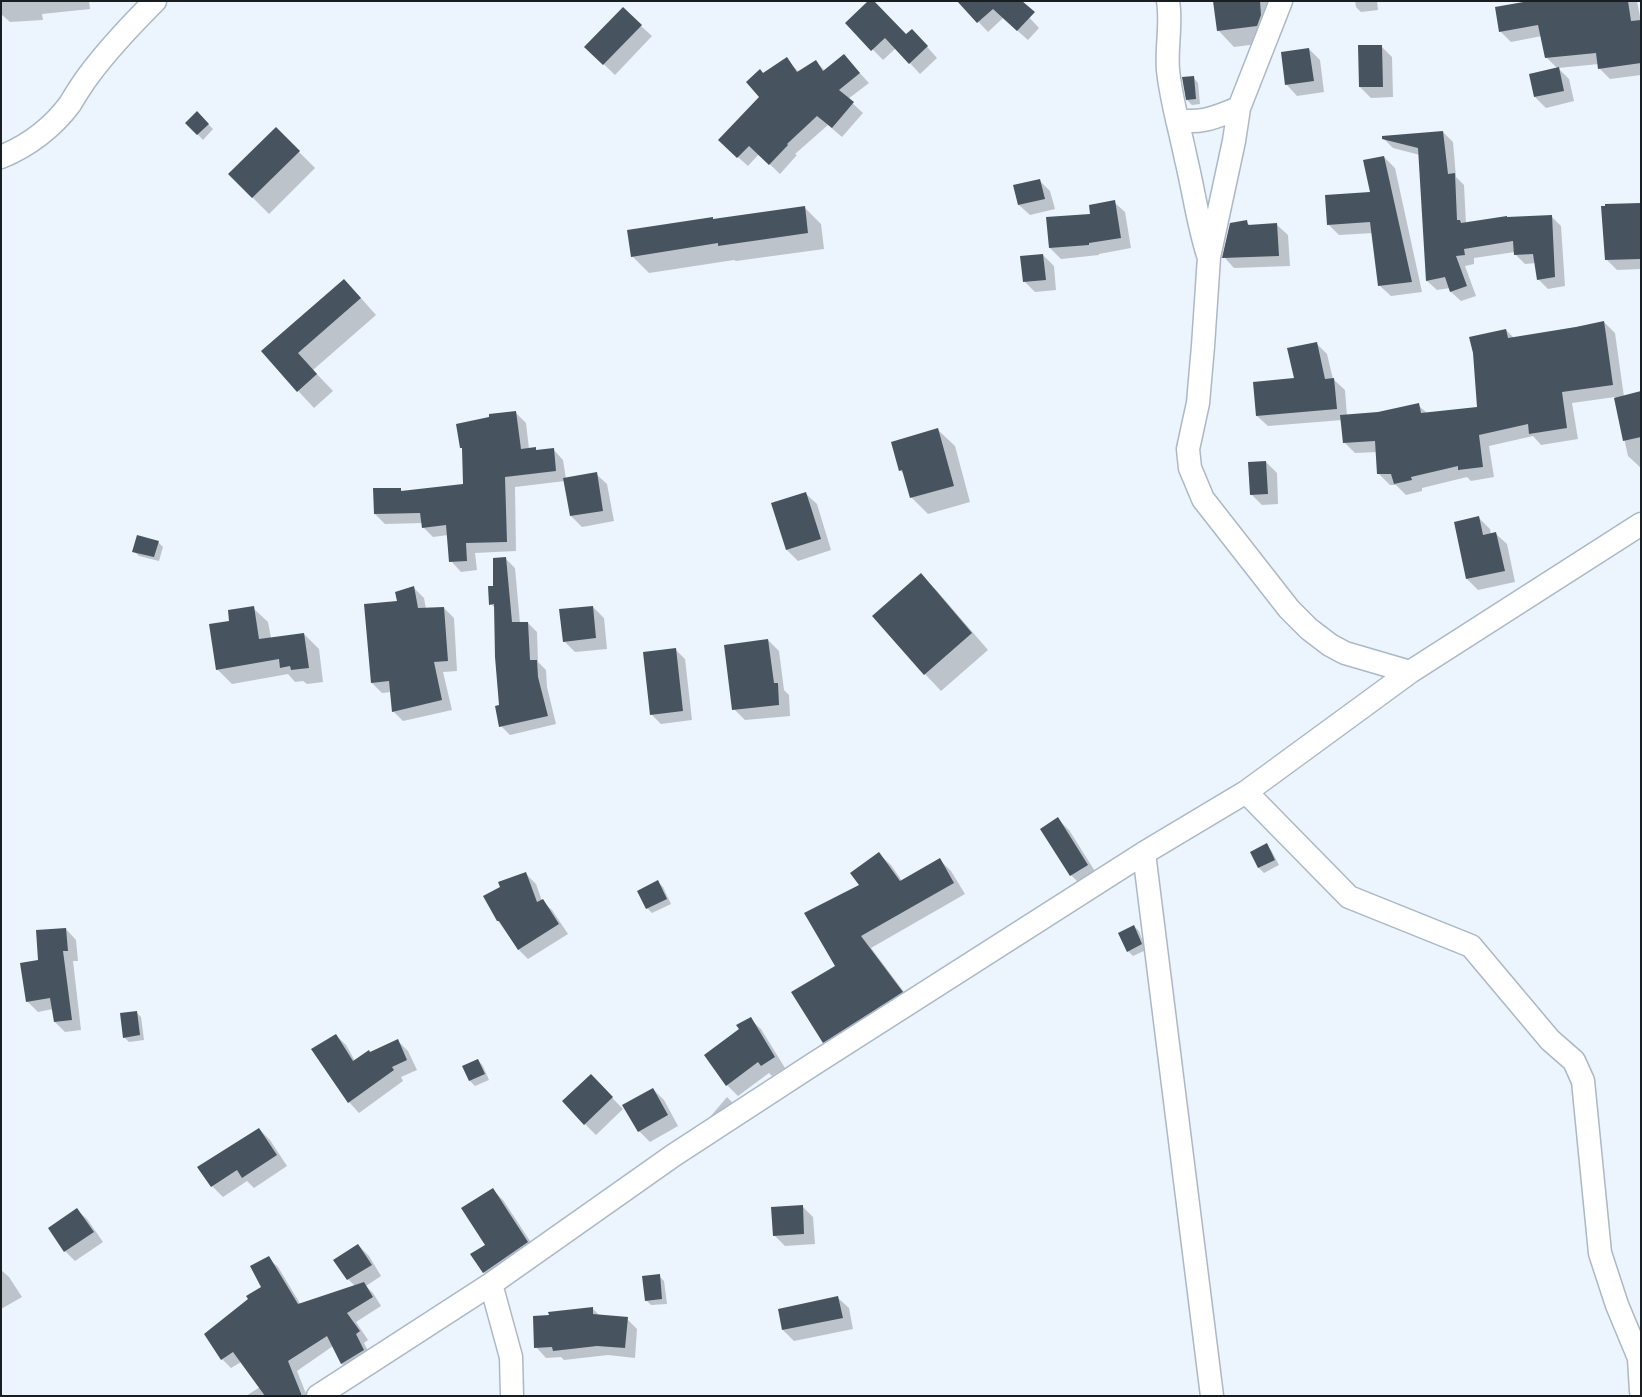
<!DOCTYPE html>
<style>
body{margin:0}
#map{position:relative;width:1642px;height:1397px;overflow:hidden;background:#ecf4fd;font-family:Helvetica,sans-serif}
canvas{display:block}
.frame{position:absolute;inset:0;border:2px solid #191e23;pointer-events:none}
</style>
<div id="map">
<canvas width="1642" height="1397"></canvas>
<div class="frame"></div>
</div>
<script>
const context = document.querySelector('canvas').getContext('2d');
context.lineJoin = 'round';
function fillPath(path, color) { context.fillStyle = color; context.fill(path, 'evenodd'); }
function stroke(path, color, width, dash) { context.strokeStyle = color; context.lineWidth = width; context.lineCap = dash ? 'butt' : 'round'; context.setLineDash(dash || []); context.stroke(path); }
const shadow = new Path2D(`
 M 1,1 L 89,1 L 90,9 L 42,14 L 43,20 L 10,22 L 1,14 Z
 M 959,1 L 1014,1 L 1039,28 L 1028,40 L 1003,18 L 988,32 Z
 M 1214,1 L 1270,1 L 1273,42 L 1234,47 L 1218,30 Z
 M 1355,1 L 1377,1 L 1378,10 L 1361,12 L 1356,7 Z
 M 1536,1 L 1637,1 L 1641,22 L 1641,75 L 1610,79 L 1600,69 L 1599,64 L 1558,68 L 1569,79 L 1574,101 L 1546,108 L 1535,97 L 1558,69 L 1546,57 L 1542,36 L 1511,42 L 1500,31 Z
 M 847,23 L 906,36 L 922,41 L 937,58 L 920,74 L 896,48 L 883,60 Z
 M 641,26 L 652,36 L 615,75 L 586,47 Z
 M 1381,46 L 1392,57 L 1393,97 L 1371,98 L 1360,87 Z
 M 1309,49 L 1320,60 L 1324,92 L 1297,96 L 1287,85 Z
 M 844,56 L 869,83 L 848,99 L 863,113 L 842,137 L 828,125 L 795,154 L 797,155 L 780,174 L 759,154 L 748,166 L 730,150 L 761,97 L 763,75 L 786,59 L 799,72 L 816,61 L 825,71 Z
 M 1193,77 L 1198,83 L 1200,104 L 1192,105 L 1187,100 Z
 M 197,113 L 213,129 L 203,140 L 187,123 Z
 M 276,129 L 315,168 L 269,214 L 229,174 Z
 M 1443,132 L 1453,142 L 1456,177 L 1464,185 L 1466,224 L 1551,216 L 1561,226 L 1565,286 L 1548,289 L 1538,279 L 1536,263 L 1525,264 L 1515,254 L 1515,252 L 1474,258 L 1474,264 L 1465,266 L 1476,296 L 1461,301 L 1451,292 L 1450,288 L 1437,290 L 1427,281 L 1420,155 L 1393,148 L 1383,138 Z
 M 1384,157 L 1395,168 L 1422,292 L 1391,296 L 1380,286 L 1373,233 L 1339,235 L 1328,224 L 1371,193 Z
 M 1039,180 L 1050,191 L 1055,209 L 1030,215 L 1019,205 Z
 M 1114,202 L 1125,212 L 1131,248 L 1099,254 L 1099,255 L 1061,259 L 1050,248 L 1092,215 Z
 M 1641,204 L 1641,269 L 1617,270 L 1607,260 Z
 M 805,208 L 821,224 L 824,249 L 736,261 L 734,260 L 649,273 L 632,256 L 714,221 Z
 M 1246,222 L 1251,226 L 1277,225 L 1288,235 L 1290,266 L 1234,268 L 1224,257 Z
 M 1043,255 L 1054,266 L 1056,290 L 1035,292 L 1024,281 Z
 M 360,297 L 376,315 L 313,370 L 333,391 L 314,408 L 262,352 Z
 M 1604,322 L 1615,333 L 1624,397 L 1641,393 L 1641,468 L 1628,456 L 1615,397 L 1572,403 L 1578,439 L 1541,445 L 1533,436 L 1489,446 L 1494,477 L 1471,481 L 1467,477 L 1422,488 L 1422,491 L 1406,495 L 1396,485 L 1390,485 L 1379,474 L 1377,452 L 1355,453 L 1344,442 L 1342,420 L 1268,426 L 1257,416 L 1296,380 L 1316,343 L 1327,354 L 1333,379 L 1345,390 L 1347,416 L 1378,414 L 1418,405 L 1427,413 L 1478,408 L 1506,330 L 1514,338 Z
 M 516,413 L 526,423 L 529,449 L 535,449 L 538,451 L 553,449 L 563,460 L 566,479 L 596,474 L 607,484 L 614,521 L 582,527 L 571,516 L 565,481 L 515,487 L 516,551 L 475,553 L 477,570 L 461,572 L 451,561 L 448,535 L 433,537 L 423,527 L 423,523 L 385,524 L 375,514 L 400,489 L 403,492 L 465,485 L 464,450 L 461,447 Z
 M 938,430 L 955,446 L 970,502 L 928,514 L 912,498 L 905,475 L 900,470 Z
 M 1266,462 L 1277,473 L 1278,504 L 1262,505 L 1251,494 Z
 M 806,494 L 817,504 L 831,550 L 798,561 L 787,550 L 773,504 Z
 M 1479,518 L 1490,529 L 1491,535 L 1496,534 L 1507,544 L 1515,582 L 1478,590 L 1467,579 Z
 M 158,542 L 163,547 L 159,561 L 139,556 L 134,551 Z
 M 506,559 L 515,568 L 520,623 L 528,623 L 537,632 L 538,662 L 546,670 L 547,687 L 556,724 L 510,735 L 501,726 L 495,608 L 491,604 L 495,587 Z
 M 921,575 L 937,591 L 988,650 L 941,691 L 925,674 Z
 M 414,588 L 424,598 L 426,609 L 444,608 L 454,618 L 457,671 L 443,672 L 452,710 L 403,721 L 393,711 L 391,692 L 382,693 L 372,683 L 399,602 Z
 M 593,607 L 604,618 L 607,649 L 575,652 L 564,641 Z
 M 253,608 L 268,622 L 271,638 L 304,634 L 319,649 L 323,682 L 307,684 L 303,681 L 295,682 L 288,674 L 232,684 L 217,669 L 231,622 Z
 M 768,640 L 779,651 L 784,690 L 789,695 L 790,716 L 745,720 L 734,709 Z
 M 676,650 L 685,659 L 692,720 L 661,724 L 651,714 Z
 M 1058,819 L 1069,830 L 1098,876 L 1082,886 L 1071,875 L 1042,829 Z
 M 1266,845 L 1271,850 L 1279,865 L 1264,873 L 1259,868 L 1252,852 Z
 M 879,854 L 891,865 L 902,881 L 940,860 L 951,871 L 965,894 L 871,948 L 913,1004 L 835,1053 L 824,1042 L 836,966 L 861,885 Z
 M 526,874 L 536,884 L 542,901 L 552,910 L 568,934 L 528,959 L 519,950 L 498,921 Z
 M 658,882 L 663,887 L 671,904 L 652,913 L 647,908 Z
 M 1134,926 L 1139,931 L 1146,950 L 1133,956 L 1128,951 Z
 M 66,929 L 76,940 L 78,961 L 73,961 L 81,1030 L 65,1032 L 55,1022 L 53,1009 L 38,1012 L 27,1001 L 39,961 Z
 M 136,1012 L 141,1017 L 144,1040 L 129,1042 L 124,1037 Z
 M 750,1019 L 761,1029 L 785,1068 L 772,1076 L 769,1073 L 738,1096 L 727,1085 L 740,1030 Z
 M 336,1035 L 346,1045 L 355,1061 L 398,1041 L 408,1051 L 417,1070 L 401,1077 L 403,1081 L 359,1113 L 349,1102 L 312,1049 Z
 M 478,1060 L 483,1066 L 489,1080 L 475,1086 L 470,1081 L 464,1066 Z
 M 591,1076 L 623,1109 L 596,1135 L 585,1124 Z
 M 653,1089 L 664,1100 L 678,1126 L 650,1142 L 639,1131 L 624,1105 Z
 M 727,1097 L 737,1107 L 715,1121 L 710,1117 Z
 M 259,1129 L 270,1140 L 287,1166 L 254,1188 L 247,1181 L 223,1197 L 212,1186 Z
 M 492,1189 L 503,1200 L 538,1253 L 494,1283 L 484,1272 Z
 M 802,1206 L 813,1217 L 815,1244 L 785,1246 L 774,1235 Z
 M 77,1210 L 87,1219 L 103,1242 L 75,1261 L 65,1251 Z
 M 358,1245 L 369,1256 L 381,1276 L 366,1286 L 373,1293 L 381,1306 L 356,1322 L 368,1340 L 364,1343 L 373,1360 L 351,1373 L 342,1364 L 333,1346 L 297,1371 L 307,1396 L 246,1396 L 260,1387 L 241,1362 L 231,1368 L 222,1359 L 206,1334 L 263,1287 L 268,1258 L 278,1267 L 301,1305 L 355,1286 L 348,1279 Z
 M 1,1270 L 9,1277 L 22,1297 L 1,1309 Z
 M 659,1276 L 664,1281 L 667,1304 L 651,1305 L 646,1300 Z
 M 838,1298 L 849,1308 L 853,1329 L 794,1341 L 783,1330 L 779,1310 Z
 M 592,1308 L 600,1316 L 627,1319 L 637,1329 L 635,1358 L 608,1355 L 564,1360 L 561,1357 L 546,1358 L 536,1347 L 550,1316 Z`);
const building = new Path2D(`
 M 868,1 L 874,1 L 906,34 L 912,29 L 928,46 L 909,64 L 885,38 L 871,51 L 845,23 Z
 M 957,1 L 1022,1 L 1035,12 L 1017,31 L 993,9 L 977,23 Z
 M 1213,1 L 1260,1 L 1261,15 L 1257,26 L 1217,31 Z
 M 1529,1 L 1628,1 L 1631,21 L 1641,20 L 1641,63 L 1598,69 L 1596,53 L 1545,58 L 1538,25 L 1499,32 L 1495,7 Z
 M 623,7 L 642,25 L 603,65 L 584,47 Z
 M 1358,45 L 1382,45 L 1383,87 L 1359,87 Z
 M 1309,48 L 1314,81 L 1285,85 L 1281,52 Z
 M 844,54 L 860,73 L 839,90 L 854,102 L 832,128 L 817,116 L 787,144 L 788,145 L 769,165 L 749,146 L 737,158 L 718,140 L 759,97 L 746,82 L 760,69 L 763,73 L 787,57 L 797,72 L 816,60 L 823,71 Z
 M 1559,67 L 1564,91 L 1534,97 L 1529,74 Z
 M 1194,76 L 1196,99 L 1186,100 L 1182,77 Z
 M 197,111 L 209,124 L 197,135 L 185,123 Z
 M 276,127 L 300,151 L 252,198 L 228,174 Z
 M 1443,131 L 1448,174 L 1455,173 L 1457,220 L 1460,220 L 1461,223 L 1507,216 L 1507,217 L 1552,215 L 1555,277 L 1537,280 L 1533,254 L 1514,255 L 1513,241 L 1464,249 L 1465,255 L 1456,256 L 1467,286 L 1450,292 L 1445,277 L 1426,281 L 1418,148 L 1382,139 L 1382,136 Z
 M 1384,156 L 1412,282 L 1378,286 L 1370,222 L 1327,225 L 1325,195 L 1370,192 L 1363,160 Z
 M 1040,179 L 1045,199 L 1018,205 L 1013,185 Z
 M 1115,200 L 1121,238 L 1089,243 L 1089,245 L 1049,248 L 1046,217 L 1090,214 L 1089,205 Z
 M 1641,203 L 1641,259 L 1605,260 L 1601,206 L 1605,206 L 1605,204 Z
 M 805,206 L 808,233 L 718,246 L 718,243 L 631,257 L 627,230 L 713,217 L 713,219 Z
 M 1247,220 L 1248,225 L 1277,223 L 1279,256 L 1222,258 L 1230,223 Z
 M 1043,254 L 1046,280 L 1023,282 L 1020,256 Z
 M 344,279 L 361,298 L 298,353 L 317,374 L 297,392 L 261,351 Z
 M 1604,321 L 1613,385 L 1562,392 L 1567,428 L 1529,434 L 1528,424 L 1479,435 L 1483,467 L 1458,470 L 1458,466 L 1411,477 L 1412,480 L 1394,484 L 1391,474 L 1377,474 L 1375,441 L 1343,443 L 1340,415 L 1378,412 L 1419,403 L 1421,413 L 1477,407 L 1473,353 L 1469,337 L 1506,329 L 1508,338 L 1576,327 Z
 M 1317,342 L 1325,379 L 1334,378 L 1337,409 L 1256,416 L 1253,382 L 1294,378 L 1287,348 Z
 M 1641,391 L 1641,437 L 1623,441 L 1614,398 Z
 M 516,411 L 521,449 L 536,447 L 536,450 L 554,448 L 556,471 L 505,477 L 507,542 L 466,543 L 467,561 L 449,562 L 446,525 L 422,528 L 420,513 L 374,514 L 373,488 L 401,488 L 401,491 L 463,484 L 462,448 L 460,448 L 456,424 L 489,417 L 489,414 Z
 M 938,428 L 954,486 L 910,498 L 902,470 L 899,471 L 891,442 Z
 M 1266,461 L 1268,494 L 1250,495 L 1248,462 Z
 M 597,472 L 603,511 L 570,516 L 563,478 Z
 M 806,492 L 821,539 L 786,550 L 771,503 Z
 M 1479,516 L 1483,535 L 1496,532 L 1505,571 L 1466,579 L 1454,522 Z
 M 137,535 L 159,541 L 154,557 L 132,552 Z
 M 506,557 L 512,622 L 528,622 L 530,660 L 537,660 L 538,677 L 548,716 L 499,727 L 495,706 L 499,705 L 495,657 L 494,604 L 489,605 L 488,586 L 493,586 L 493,558 Z
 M 921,573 L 972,633 L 924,675 L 872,616 Z
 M 414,586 L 418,608 L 444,607 L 448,661 L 434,662 L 442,700 L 392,712 L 389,681 L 371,683 L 364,604 L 397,601 L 395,592 Z
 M 254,606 L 259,639 L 304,633 L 309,668 L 291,670 L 290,666 L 280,668 L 279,659 L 216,670 L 209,624 L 229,621 L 228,610 Z
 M 593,606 L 596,638 L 563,642 L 559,609 Z
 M 768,639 L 774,683 L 778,683 L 779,705 L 732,710 L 724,645 Z
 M 676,648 L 683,711 L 650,715 L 643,652 Z
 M 1058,817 L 1088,865 L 1070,876 L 1040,829 Z
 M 1267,843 L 1275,860 L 1258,868 L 1250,852 Z
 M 879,852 L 900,881 L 940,858 L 954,883 L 861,936 L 903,992 L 823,1043 L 791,992 L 835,966 L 804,913 L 859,885 L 850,873 Z
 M 526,872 L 537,902 L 543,899 L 559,924 L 518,950 L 499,921 L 497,921 L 483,896 L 500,887 L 498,882 Z
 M 658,880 L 667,899 L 646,909 L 637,891 Z
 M 1134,925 L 1142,944 L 1127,952 L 1118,933 Z
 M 66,928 L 68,951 L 63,951 L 72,1020 L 54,1022 L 50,998 L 26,1002 L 20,963 L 38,960 L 36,930 Z
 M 137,1011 L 140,1035 L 123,1038 L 120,1013 Z
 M 751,1017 L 775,1057 L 761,1066 L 758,1062 L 726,1086 L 704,1055 L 739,1029 L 736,1025 Z
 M 336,1034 L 353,1061 L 369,1050 L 370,1052 L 398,1039 L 407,1060 L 392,1067 L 394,1070 L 348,1103 L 311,1049 Z
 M 478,1059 L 485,1074 L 469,1081 L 462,1066 Z
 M 591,1074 L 613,1097 L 584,1125 L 562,1101 Z
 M 653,1088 L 668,1115 L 638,1132 L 622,1105 Z
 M 259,1128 L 277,1155 L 242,1178 L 237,1170 L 211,1187 L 197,1167 Z
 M 493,1188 L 528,1242 L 483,1273 L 470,1254 L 485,1245 L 461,1208 Z
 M 803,1205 L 804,1234 L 773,1236 L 771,1207 Z
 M 77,1208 L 94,1232 L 64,1252 L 48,1228 Z
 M 358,1244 L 372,1265 L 347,1280 L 333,1260 Z
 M 269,1256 L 298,1304 L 364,1282 L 373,1297 L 347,1313 L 360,1331 L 356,1334 L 364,1350 L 341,1364 L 327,1336 L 288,1361 L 302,1396 L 265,1396 L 233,1352 L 221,1360 L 204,1334 L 248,1299 L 246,1296 L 261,1287 L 250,1266 Z
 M 660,1274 L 662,1299 L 645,1301 L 642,1276 Z
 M 838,1296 L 843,1318 L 782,1330 L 778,1309 Z
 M 593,1307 L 593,1314 L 628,1317 L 625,1348 L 597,1346 L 553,1351 L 552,1347 L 534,1348 L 533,1316 L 549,1315 L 548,1312 Z`);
const minor = new Path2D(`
 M 1168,1 C 1172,24 1166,47 1168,70 C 1171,100 1180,129 1186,159 C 1194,192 1198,224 1208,255
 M 1281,1 L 1239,108 L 1234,141 L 1209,257 L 1203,346 L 1198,403 L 1188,449 L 1190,468 L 1203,499 L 1289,609 L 1309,629 L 1330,645 L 1345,653 L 1410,672
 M 1177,120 C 1203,124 1215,117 1239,108
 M 1,157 C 28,146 53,127 70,104 C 76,94 82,84 89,75 C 109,48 131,25 155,1
 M 1246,792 L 1349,897 L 1471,946 L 1550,1040 L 1574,1061 L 1583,1081 L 1600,1253 L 1617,1305 L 1639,1358 L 1641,1391
 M 1144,853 L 1212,1396
 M 491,1284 L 511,1357 L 512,1396
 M 318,1396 L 491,1284 L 674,1155 L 812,1065 L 1144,853 L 1246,792 L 1410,672 L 1641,524`);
fillPath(shadow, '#0003');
fillPath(building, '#485360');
stroke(minor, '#abb8c6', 25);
stroke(minor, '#fff', 22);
</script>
